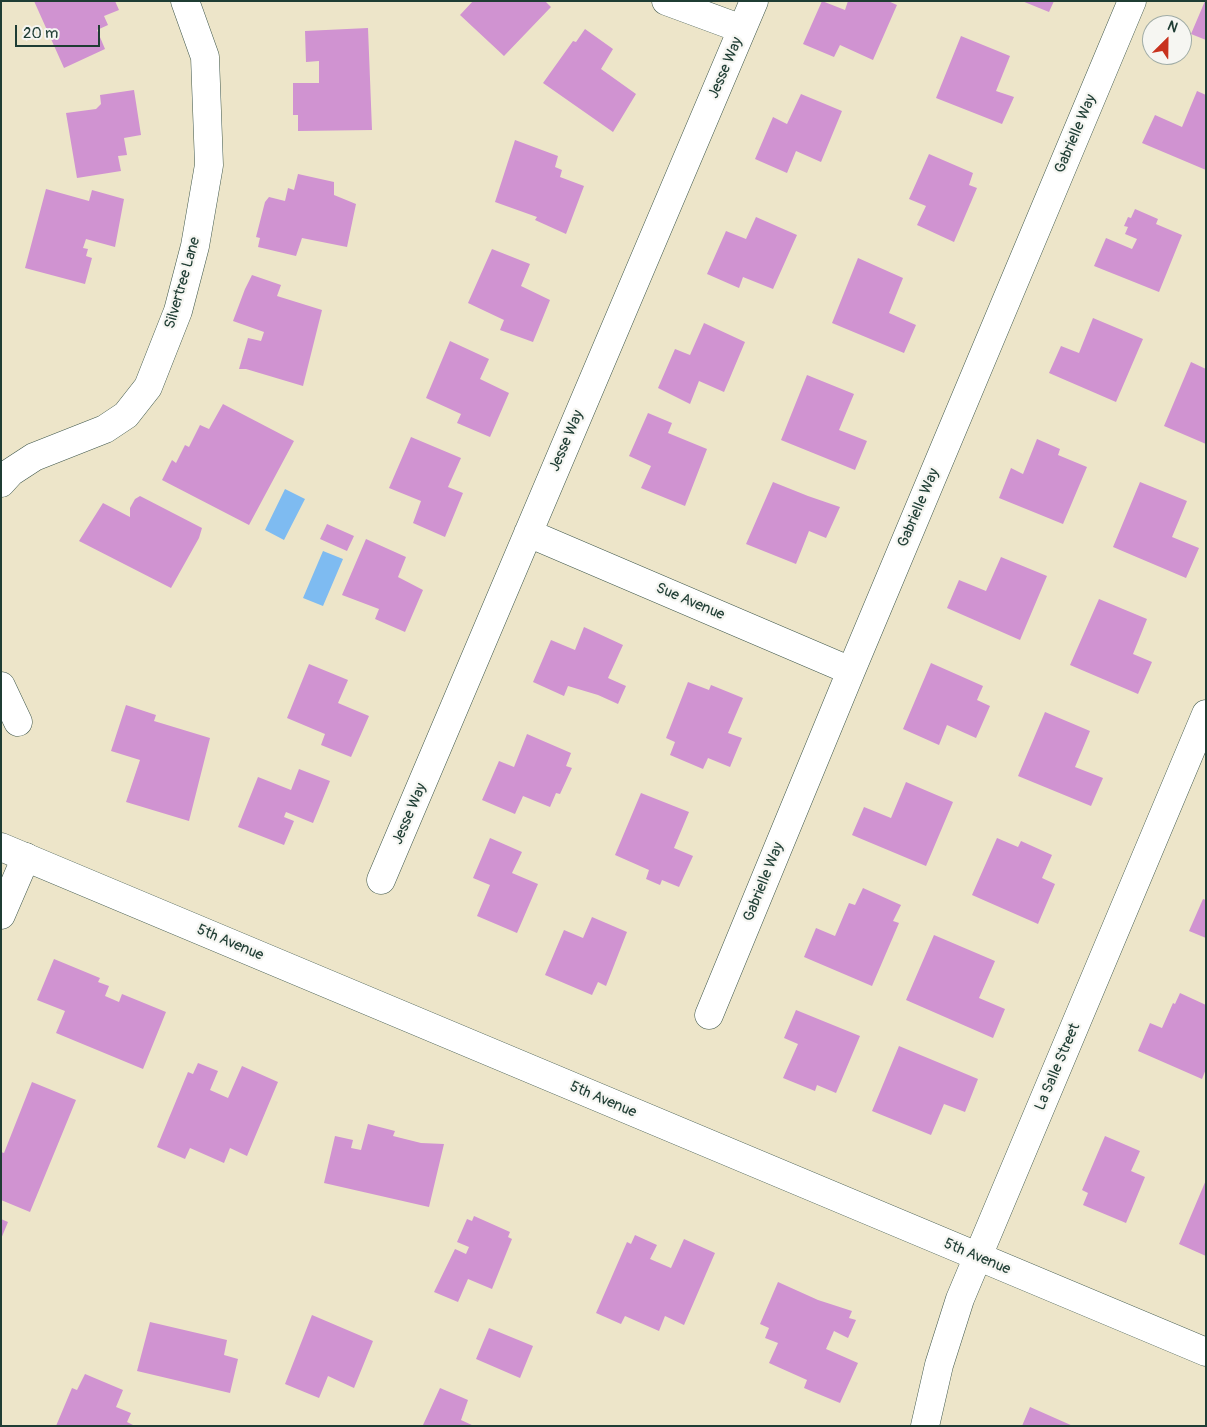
<!DOCTYPE html>
<style>
body{margin:0}
#map{position:relative;width:1207px;height:1427px;overflow:hidden;background:#ede5c9;font-family:Pangolin,sans-serif}
canvas{display:block}
.frame{position:absolute;inset:0;border:2px solid #1f3d34;pointer-events:none}
.north{position:absolute;left:1142px;top:15px;width:50px;height:50px;box-sizing:border-box;background:#f6f6f2;border:1px solid #a0aca6;border-radius:50%;rotate:23deg;font-size:14px;font-weight:700;line-height:20px;text-align:center;color:#1f3d34}
.north::after{content:'';display:block;margin:auto;width:18px;height:22px;background:#c8321e;clip-path:polygon(50% 0,100% 100%,50% 72%,0 100%)}
.scale{position:absolute;left:15px;top:25px;width:85px;height:22px;box-sizing:border-box;border:2px solid #1f3d34;border-top:0;padding-left:6px;font-size:15px;line-height:18px;white-space:nowrap;color:#1f3d34;-webkit-text-stroke:4px #f6f6f2;paint-order:stroke}
</style>
<div id="map">
<canvas width="1207" height="1427"></canvas>
<div class="frame"></div>
<div class="north">N</div>
<div class="scale">20 m</div>
</div>
<script>
const context = document.querySelector('canvas').getContext('2d');
context.lineJoin = 'round';
function fillPath(path, color) { context.fillStyle = color; context.fill(path, 'evenodd'); }
function stroke(path, color, width, dash) { context.strokeStyle = color; context.lineWidth = width; context.lineCap = dash ? 'butt' : 'round'; context.setLineDash(dash || []); context.stroke(path); }
function label(font, color, halo, rows, align = 'center') {
  context.font = font + ' Pangolin,sans-serif'; context.lineWidth = 4.5; context.setLineDash([]); context.textBaseline = 'middle'; context.strokeStyle = halo; context.fillStyle = color; for (const [text, x, y, turn = 0] of rows) {
    context.save(); context.translate(x, y); context.rotate((+turn || 0) * Math.PI / 180); context.textAlign = isNaN(turn) ? turn : align; if (halo) context.strokeText(text, 0, 0); context.fillText(text, 0, 0); context.restore();
  }
}
const water = new Path2D(`
 M 285,489 L 305,499 L 284,540 L 265,530 Z
 M 323,551 L 343,559 L 323,606 L 303,598 Z`);
const building = new Path2D(`
 M 34,1 L 115,1 L 119,10 L 104,16 L 108,25 L 97,30 L 105,49 L 64,68 Z
 M 473,1 L 545,1 L 551,7 L 504,56 L 460,15 Z
 M 822,1 L 845,10 L 848,1 L 888,1 L 897,5 L 873,60 L 840,45 L 834,57 L 803,44 Z
 M 1022,1 L 1054,1 L 1049,12 Z
 M 1205,1 L 1206,1 L 1206,40 L 1191,34 Z
 M 368,28 L 372,130 L 298,131 L 298,115 L 293,115 L 293,83 L 319,83 L 319,61 L 306,62 L 305,31 Z
 M 585,29 L 613,49 L 601,69 L 636,94 L 613,132 L 543,83 L 573,41 L 576,42 Z
 M 961,36 L 1010,56 L 996,91 L 1014,97 L 1002,124 L 936,98 Z
 M 134,90 L 141,135 L 124,138 L 127,155 L 118,156 L 121,171 L 77,178 L 66,113 L 96,109 L 101,104 L 100,95 Z
 M 1197,91 L 1206,95 L 1206,170 L 1142,143 L 1155,115 L 1182,127 Z
 M 801,94 L 842,111 L 821,162 L 796,151 L 787,173 L 755,159 L 773,117 L 787,124 Z
 M 515,140 L 558,156 L 555,167 L 562,170 L 560,177 L 584,186 L 566,234 L 535,220 L 537,217 L 495,202 Z
 M 929,154 L 973,173 L 969,185 L 977,188 L 954,242 L 917,225 L 926,206 L 909,199 Z
 M 298,174 L 334,182 L 334,195 L 356,204 L 347,247 L 302,238 L 296,256 L 258,247 L 260,238 L 256,237 L 265,202 L 269,197 L 285,201 L 288,188 L 294,190 Z
 M 46,189 L 89,201 L 92,190 L 124,199 L 115,247 L 86,239 L 83,248 L 88,249 L 86,256 L 92,258 L 85,284 L 25,268 Z
 M 1135,209 L 1158,219 L 1156,224 L 1182,235 L 1159,292 L 1094,266 L 1106,238 L 1132,249 L 1137,239 L 1125,234 L 1128,227 L 1124,226 L 1128,217 L 1131,218 Z
 M 756,217 L 797,235 L 773,289 L 743,277 L 739,288 L 707,274 L 726,231 L 746,239 Z
 M 492,249 L 530,264 L 521,286 L 550,300 L 533,342 L 500,330 L 504,320 L 468,303 Z
 M 858,258 L 903,278 L 889,313 L 916,325 L 904,353 L 832,323 Z
 M 252,275 L 281,285 L 277,296 L 322,310 L 303,386 L 246,369 L 239,369 L 248,338 L 261,341 L 264,332 L 233,321 L 245,289 Z
 M 1093,318 L 1143,339 L 1116,402 L 1049,373 L 1061,346 L 1079,353 Z
 M 704,323 L 745,342 L 724,392 L 699,381 L 690,404 L 658,388 L 675,349 L 690,355 Z
 M 450,341 L 489,359 L 480,379 L 509,393 L 490,437 L 457,423 L 461,414 L 426,398 Z
 M 1191,362 L 1206,369 L 1206,444 L 1164,426 Z
 M 807,375 L 854,394 L 839,430 L 867,441 L 855,470 L 781,440 Z
 M 223,404 L 294,441 L 249,525 L 162,480 L 172,460 L 176,463 L 185,445 L 189,447 L 200,425 L 209,429 Z
 M 648,413 L 672,423 L 668,433 L 707,449 L 685,506 L 641,488 L 651,466 L 629,456 Z
 M 411,437 L 461,458 L 448,487 L 463,493 L 445,537 L 413,523 L 421,501 L 389,488 Z
 M 1037,439 L 1060,449 L 1058,455 L 1087,467 L 1063,524 L 999,498 L 1011,468 L 1023,474 Z
 M 773,482 L 808,496 L 840,507 L 826,538 L 809,531 L 796,564 L 746,544 Z
 M 1140,482 L 1187,501 L 1172,537 L 1199,548 L 1186,578 L 1113,547 Z
 M 140,496 L 202,528 L 199,538 L 171,588 L 79,541 L 103,503 L 130,517 L 130,508 L 135,499 Z
 M 327,524 L 354,536 L 347,551 L 320,539 Z
 M 366,539 L 406,557 L 398,577 L 423,590 L 405,632 L 375,619 L 379,609 L 342,595 Z
 M 1001,557 L 1047,576 L 1020,640 L 947,608 L 959,580 L 986,591 Z
 M 1099,599 L 1147,619 L 1133,654 L 1152,662 L 1138,694 L 1070,665 Z
 M 584,627 L 623,645 L 608,678 L 626,686 L 618,704 L 598,695 L 568,686 L 564,696 L 533,682 L 551,640 L 575,650 Z
 M 931,663 L 983,686 L 977,700 L 990,706 L 976,738 L 947,725 L 939,745 L 903,729 Z
 M 309,664 L 348,680 L 338,703 L 369,716 L 351,757 L 321,745 L 325,734 L 287,718 Z
 M 688,682 L 709,690 L 711,685 L 743,698 L 728,733 L 742,738 L 730,767 L 708,758 L 703,769 L 670,755 L 675,742 L 666,738 Z
 M 126,705 L 156,715 L 154,721 L 210,738 L 189,821 L 126,802 L 140,760 L 111,751 Z
 M 1045,712 L 1090,731 L 1075,767 L 1103,778 L 1091,806 L 1018,776 Z
 M 527,734 L 571,753 L 566,766 L 572,768 L 560,794 L 556,793 L 550,807 L 523,796 L 515,814 L 482,800 L 499,761 L 514,767 Z
 M 299,769 L 330,781 L 313,823 L 286,812 L 284,817 L 294,821 L 284,845 L 238,827 L 258,777 L 291,790 Z
 M 906,782 L 953,802 L 926,866 L 852,835 L 864,807 L 891,818 Z
 M 641,793 L 689,812 L 674,848 L 693,856 L 679,887 L 662,880 L 660,885 L 646,879 L 649,870 L 615,855 Z
 M 490,838 L 522,852 L 512,873 L 538,884 L 517,933 L 477,916 L 490,885 L 473,878 Z
 M 997,838 L 1018,847 L 1021,841 L 1052,855 L 1042,878 L 1055,884 L 1038,924 L 972,895 Z
 M 863,888 L 901,905 L 893,921 L 899,923 L 872,986 L 804,957 L 816,928 L 835,936 L 849,903 L 855,905 Z
 M 1203,899 L 1206,900 L 1206,938 L 1189,931 Z
 M 592,917 L 627,932 L 606,986 L 598,982 L 592,995 L 545,975 L 564,930 L 583,938 Z
 M 934,935 L 995,961 L 979,998 L 1005,1009 L 993,1038 L 906,1000 Z
 M 54,959 L 100,978 L 98,982 L 109,986 L 105,996 L 119,1002 L 122,994 L 166,1012 L 143,1069 L 56,1033 L 65,1011 L 37,1000 Z
 M 1180,993 L 1206,1005 L 1206,1069 L 1202,1079 L 1138,1051 L 1150,1023 L 1162,1028 L 1173,1003 L 1175,1004 Z
 M 796,1010 L 860,1036 L 836,1093 L 817,1085 L 815,1091 L 783,1078 L 798,1044 L 784,1038 Z
 M 899,1046 L 978,1079 L 965,1112 L 944,1104 L 931,1135 L 872,1111 Z
 M 198,1063 L 218,1071 L 210,1090 L 228,1098 L 242,1066 L 278,1082 L 247,1156 L 230,1148 L 224,1163 L 190,1148 L 185,1159 L 157,1147 L 188,1072 L 193,1074 Z
 M 32,1082 L 76,1100 L 30,1212 L 1,1200 L 1,1152 L 4,1153 Z
 M 368,1124 L 395,1131 L 393,1136 L 421,1143 L 444,1144 L 429,1207 L 324,1183 L 335,1136 L 353,1140 L 351,1148 L 361,1150 Z
 M 1105,1136 L 1140,1151 L 1131,1171 L 1145,1177 L 1126,1223 L 1083,1205 L 1088,1193 L 1082,1190 Z
 M 1206,1180 L 1206,1256 L 1179,1244 Z
 M 474,1216 L 510,1232 L 508,1237 L 512,1239 L 492,1289 L 468,1279 L 458,1302 L 434,1292 L 455,1249 L 466,1254 L 469,1247 L 457,1242 L 467,1219 L 472,1221 Z
 M 1,1219 L 8,1222 L 1,1239 Z
 M 635,1235 L 657,1245 L 650,1259 L 671,1268 L 684,1239 L 715,1253 L 684,1325 L 665,1316 L 659,1331 L 625,1316 L 621,1324 L 596,1313 L 627,1242 L 631,1244 Z
 M 778,1282 L 818,1300 L 852,1311 L 849,1318 L 856,1320 L 848,1338 L 834,1331 L 826,1349 L 858,1363 L 840,1403 L 804,1388 L 807,1380 L 769,1363 L 778,1343 L 765,1338 L 769,1328 L 760,1324 Z
 M 312,1315 L 373,1341 L 354,1388 L 328,1376 L 319,1398 L 285,1384 Z
 M 150,1322 L 227,1340 L 224,1355 L 238,1359 L 230,1393 L 137,1371 Z
 M 489,1328 L 533,1346 L 520,1378 L 476,1359 Z
 M 85,1374 L 123,1390 L 116,1407 L 131,1413 L 127,1422 L 135,1426 L 56,1426 L 72,1388 L 77,1390 Z
 M 440,1388 L 468,1400 L 461,1420 L 474,1426 L 423,1425 Z
 M 1030,1407 L 1073,1426 L 1022,1426 Z`);
const minor = new Path2D(`
 M 666,1 L 742,29
 M 1,483 L 11,472 L 34,457 L 105,429 L 126,415 L 148,387 L 178,311 L 195,246 L 209,165 L 205,57 L 185,1
 M 528,533 L 851,671
 M 1,686 L 18,722
 M 381,880 L 754,1
 M 1,915 L 26,857
 M 709,1015 L 851,671 L 1132,1
 M 925,1426 L 939,1365 L 960,1299 L 1206,714`);
const major = new Path2D(`
 M 1,847 L 1206,1352`);
const streetNames = [
 ["Jesse Way",726,68,-67],
 ["Gabrielle Way",1076,134,-67],
 ["Silvertree Lane",183,283,-74],
 ["Jesse Way",567,441,-67],
 ["Gabrielle Way",919,508,-67],
 ["Sue Avenue",690,602,23],
 ["Jesse Way",410,814,-67],
 ["Gabrielle Way",764,882,-68],
 ["5th Avenue",230,943,23],
 ["La Salle Street",1058,1067,-67],
 ["5th Avenue",603,1100,23],
 ["5th Avenue",977,1257,23]
];
fillPath(water, '#7ebbf1');
fillPath(building, '#d093d1');
stroke(minor, '#3e564a', 29);
stroke(major, '#3e564a', 29);
stroke(minor, '#fff', 28);
stroke(major, '#fff', 28);
label('15px', '#1f3d34', '#f6f6f2', streetNames);
</script>
